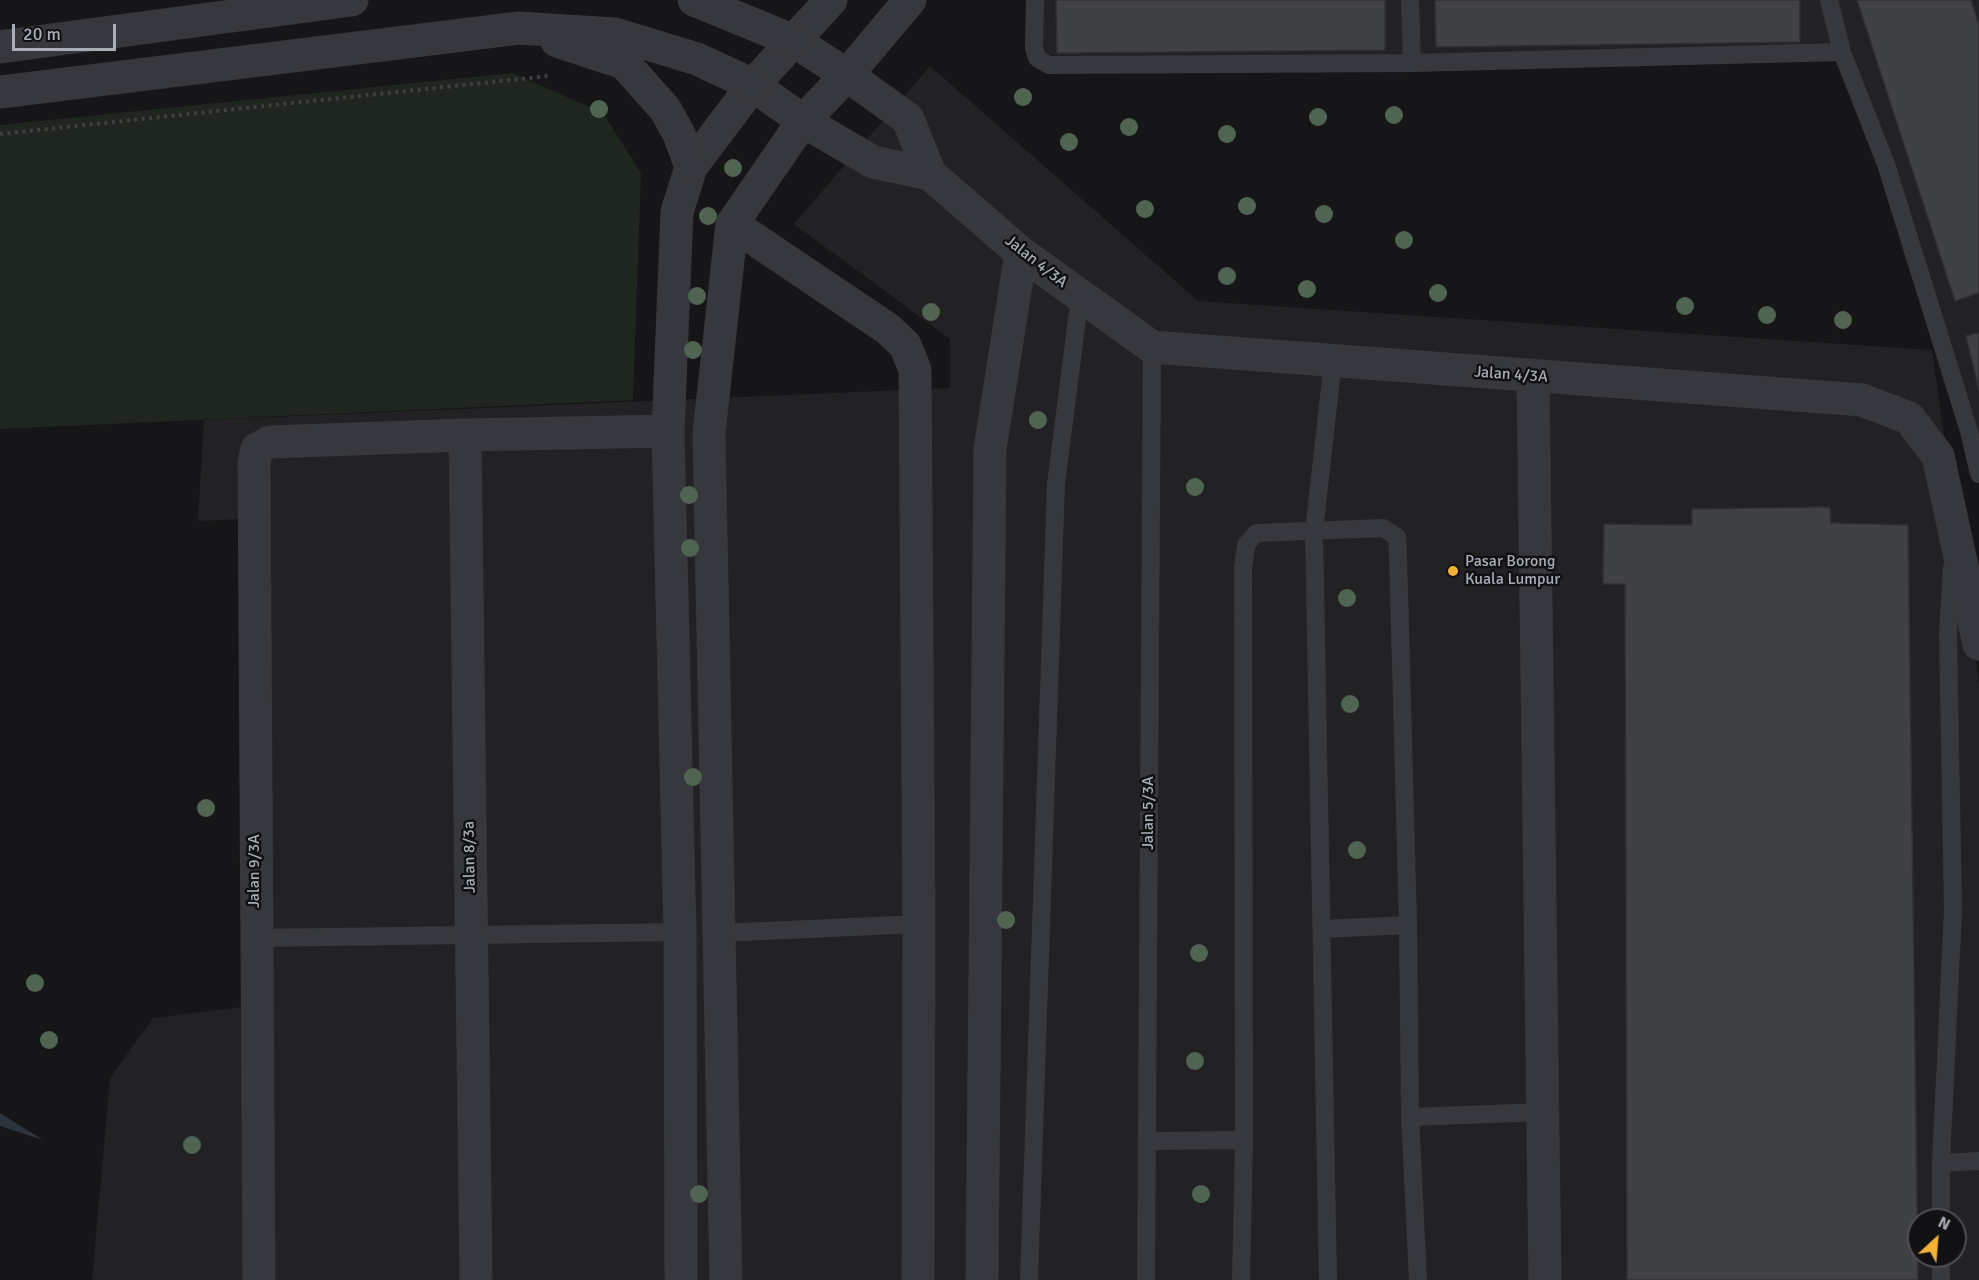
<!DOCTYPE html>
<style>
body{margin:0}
#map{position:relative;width:1979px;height:1280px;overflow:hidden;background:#161618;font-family:Signika,sans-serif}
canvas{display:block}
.north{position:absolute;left:1907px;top:1208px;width:60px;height:60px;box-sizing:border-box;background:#111113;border:2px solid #4d4f55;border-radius:50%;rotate:26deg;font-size:16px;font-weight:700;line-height:24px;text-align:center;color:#a8adb8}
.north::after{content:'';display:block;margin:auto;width:21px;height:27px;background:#f2b134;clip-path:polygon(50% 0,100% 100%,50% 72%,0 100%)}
.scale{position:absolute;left:12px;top:24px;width:104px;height:27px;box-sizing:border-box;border:3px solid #a8adb8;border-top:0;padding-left:8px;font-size:18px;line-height:21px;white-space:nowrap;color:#a8adb8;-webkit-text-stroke:4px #111113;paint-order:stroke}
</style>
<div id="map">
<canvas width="1979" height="1280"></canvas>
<div class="north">N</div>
<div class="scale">20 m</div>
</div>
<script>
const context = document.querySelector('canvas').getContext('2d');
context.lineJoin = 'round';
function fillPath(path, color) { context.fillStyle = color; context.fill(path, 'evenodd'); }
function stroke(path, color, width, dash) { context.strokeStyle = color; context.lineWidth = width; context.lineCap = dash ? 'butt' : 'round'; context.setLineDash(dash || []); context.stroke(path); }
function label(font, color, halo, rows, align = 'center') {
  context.font = font + ' Signika,sans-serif'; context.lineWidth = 5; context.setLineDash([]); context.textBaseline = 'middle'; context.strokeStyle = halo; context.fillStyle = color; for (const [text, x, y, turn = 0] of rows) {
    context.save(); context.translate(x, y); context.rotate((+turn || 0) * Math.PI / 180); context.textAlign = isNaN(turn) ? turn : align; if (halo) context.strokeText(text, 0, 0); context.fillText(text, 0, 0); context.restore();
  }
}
const built = new Path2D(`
 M 1043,0 L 1979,0 L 1979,434 L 1893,165 L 1849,44 L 1420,55 L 1053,56 L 1044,51 L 1042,43 Z
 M 930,66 L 1198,301 L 1932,350 L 1979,683 L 1979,1280 L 92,1280 L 110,1078 L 153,1018 L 241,1007 L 243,519 L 198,521 L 204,420 L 950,388 L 950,339 L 794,224 ZM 1919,1220 L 1955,1220 L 1955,1256 L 1919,1256 Z`);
const green = new Path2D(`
 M 512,73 L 603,113 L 641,173 L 633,400 L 0,429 L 0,125 Z`);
const water = new Path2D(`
 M 0,1113 L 43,1140 L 0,1126 Z`);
const building = new Path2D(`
 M 1056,0 L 1385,0 L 1385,50 L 1057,53 Z
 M 1435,0 L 1800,0 L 1800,42 L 1436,47 Z
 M 1857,0 L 1971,0 L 1979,25 L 1979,293 L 1955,301 Z
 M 1979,333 L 1979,390 L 1966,336 Z
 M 1830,507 L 1831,523 L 1908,525 L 1918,1280 L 1627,1280 L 1625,584 L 1603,584 L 1604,524 L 1692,525 L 1692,509 Z`);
const path = new Path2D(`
 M 0,134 L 548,76`);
const service = new Path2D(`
 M 1035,0 L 1034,48 L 1037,58 L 1049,65 L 1412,63 L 1842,52
 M 1410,0 L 1412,63
 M 1829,0 L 1842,52 L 1886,164 L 1969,431 L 1979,474
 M 1322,929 L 1408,925
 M 719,933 L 919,924
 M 256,938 L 680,932
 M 1410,1117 L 1543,1112
 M 1244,1140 L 1243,568 L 1246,545 L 1256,533 L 1383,528 L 1397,537 L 1398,555 L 1408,925 L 1410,1117 L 1418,1280
 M 1147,1141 L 1244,1140 L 1241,1280
 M 1941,1163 L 1979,1161
 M 1941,1220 L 1941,1163 L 1953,910 L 1948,633 L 1952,568
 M 1941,1256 L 1941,1280
 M 1029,1280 L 1056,484 L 1080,296
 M 1146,1280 L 1152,347
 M 1328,1280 L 1314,531 L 1333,361`);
const minor = new Path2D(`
 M 794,41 L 847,75 L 908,119 L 930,174
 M 753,85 L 803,121 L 873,162 L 930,174 L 1021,253 L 1152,347 L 1862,400 L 1909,418 L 1938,456 L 1979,644
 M 732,224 L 888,329 L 905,345 L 915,370 L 919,924 L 918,1280
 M 1533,377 L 1545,1280
 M 465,435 L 476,1280
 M 259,1280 L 254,462 L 257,449 L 270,442 L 465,435 L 668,431
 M 681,1280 L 680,932 L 668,431 L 677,212 L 691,167 L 753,85 L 831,0
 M 726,1280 L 709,433 L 732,224 L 803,121 L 847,75 L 910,0
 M 982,1280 L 990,449 L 1021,253`);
const tertiary = new Path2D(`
 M 694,0 L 794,41
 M 557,41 L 624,63 L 665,109 L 679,134 L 691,167
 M 0,47 L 352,0
 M 0,92 L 519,28 L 615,34 L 697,59 L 753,85`);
const trees = [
 [1023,97],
 [599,109],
 [1394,115],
 [1318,117],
 [1129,127],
 [1227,134],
 [1069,142],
 [733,168],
 [1247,206],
 [1145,209],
 [1324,214],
 [708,216],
 [1404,240],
 [1227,276],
 [1307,289],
 [1438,293],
 [697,296],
 [1685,306],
 [931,312],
 [1767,315],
 [1843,320],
 [693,350],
 [1038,420],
 [1195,487],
 [689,495],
 [690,548],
 [1347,598],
 [1350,704],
 [693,777],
 [206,808],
 [1357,850],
 [1006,920],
 [1199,953],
 [35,983],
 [49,1040],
 [1195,1061],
 [192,1145],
 [699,1194],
 [1201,1194]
];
const markers = [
 [1453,571,6,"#f2b134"]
];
const streetNames = [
 ["Jalan 4/3A",1036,262,38],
 ["Jalan 4/3A",1511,375,4],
 ["Jalan 5/3A",1149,813,-90],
 ["Jalan 8/3a",470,857,-91],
 ["Jalan 9/3A",255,871,-90]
];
const poiNames = [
 ["Pasar Borong",1465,562],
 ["Kuala Lumpur",1465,580]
];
fillPath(built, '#222225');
fillPath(green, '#1e261f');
fillPath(water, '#2c353c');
fillPath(building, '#404145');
stroke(building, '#303034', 1.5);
stroke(path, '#3d3f44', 4, [3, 4.5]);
stroke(service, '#37383d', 18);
stroke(minor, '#37383d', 33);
stroke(tertiary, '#37383d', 33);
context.fillStyle = '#506452';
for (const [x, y] of trees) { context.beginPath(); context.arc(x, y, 9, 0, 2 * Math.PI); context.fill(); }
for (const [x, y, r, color] of markers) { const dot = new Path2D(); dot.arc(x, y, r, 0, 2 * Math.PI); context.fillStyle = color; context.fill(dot); stroke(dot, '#111113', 2); }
label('16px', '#a8adb8', '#111113', streetNames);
label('16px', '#a8adb8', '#111113', poiNames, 'left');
</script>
